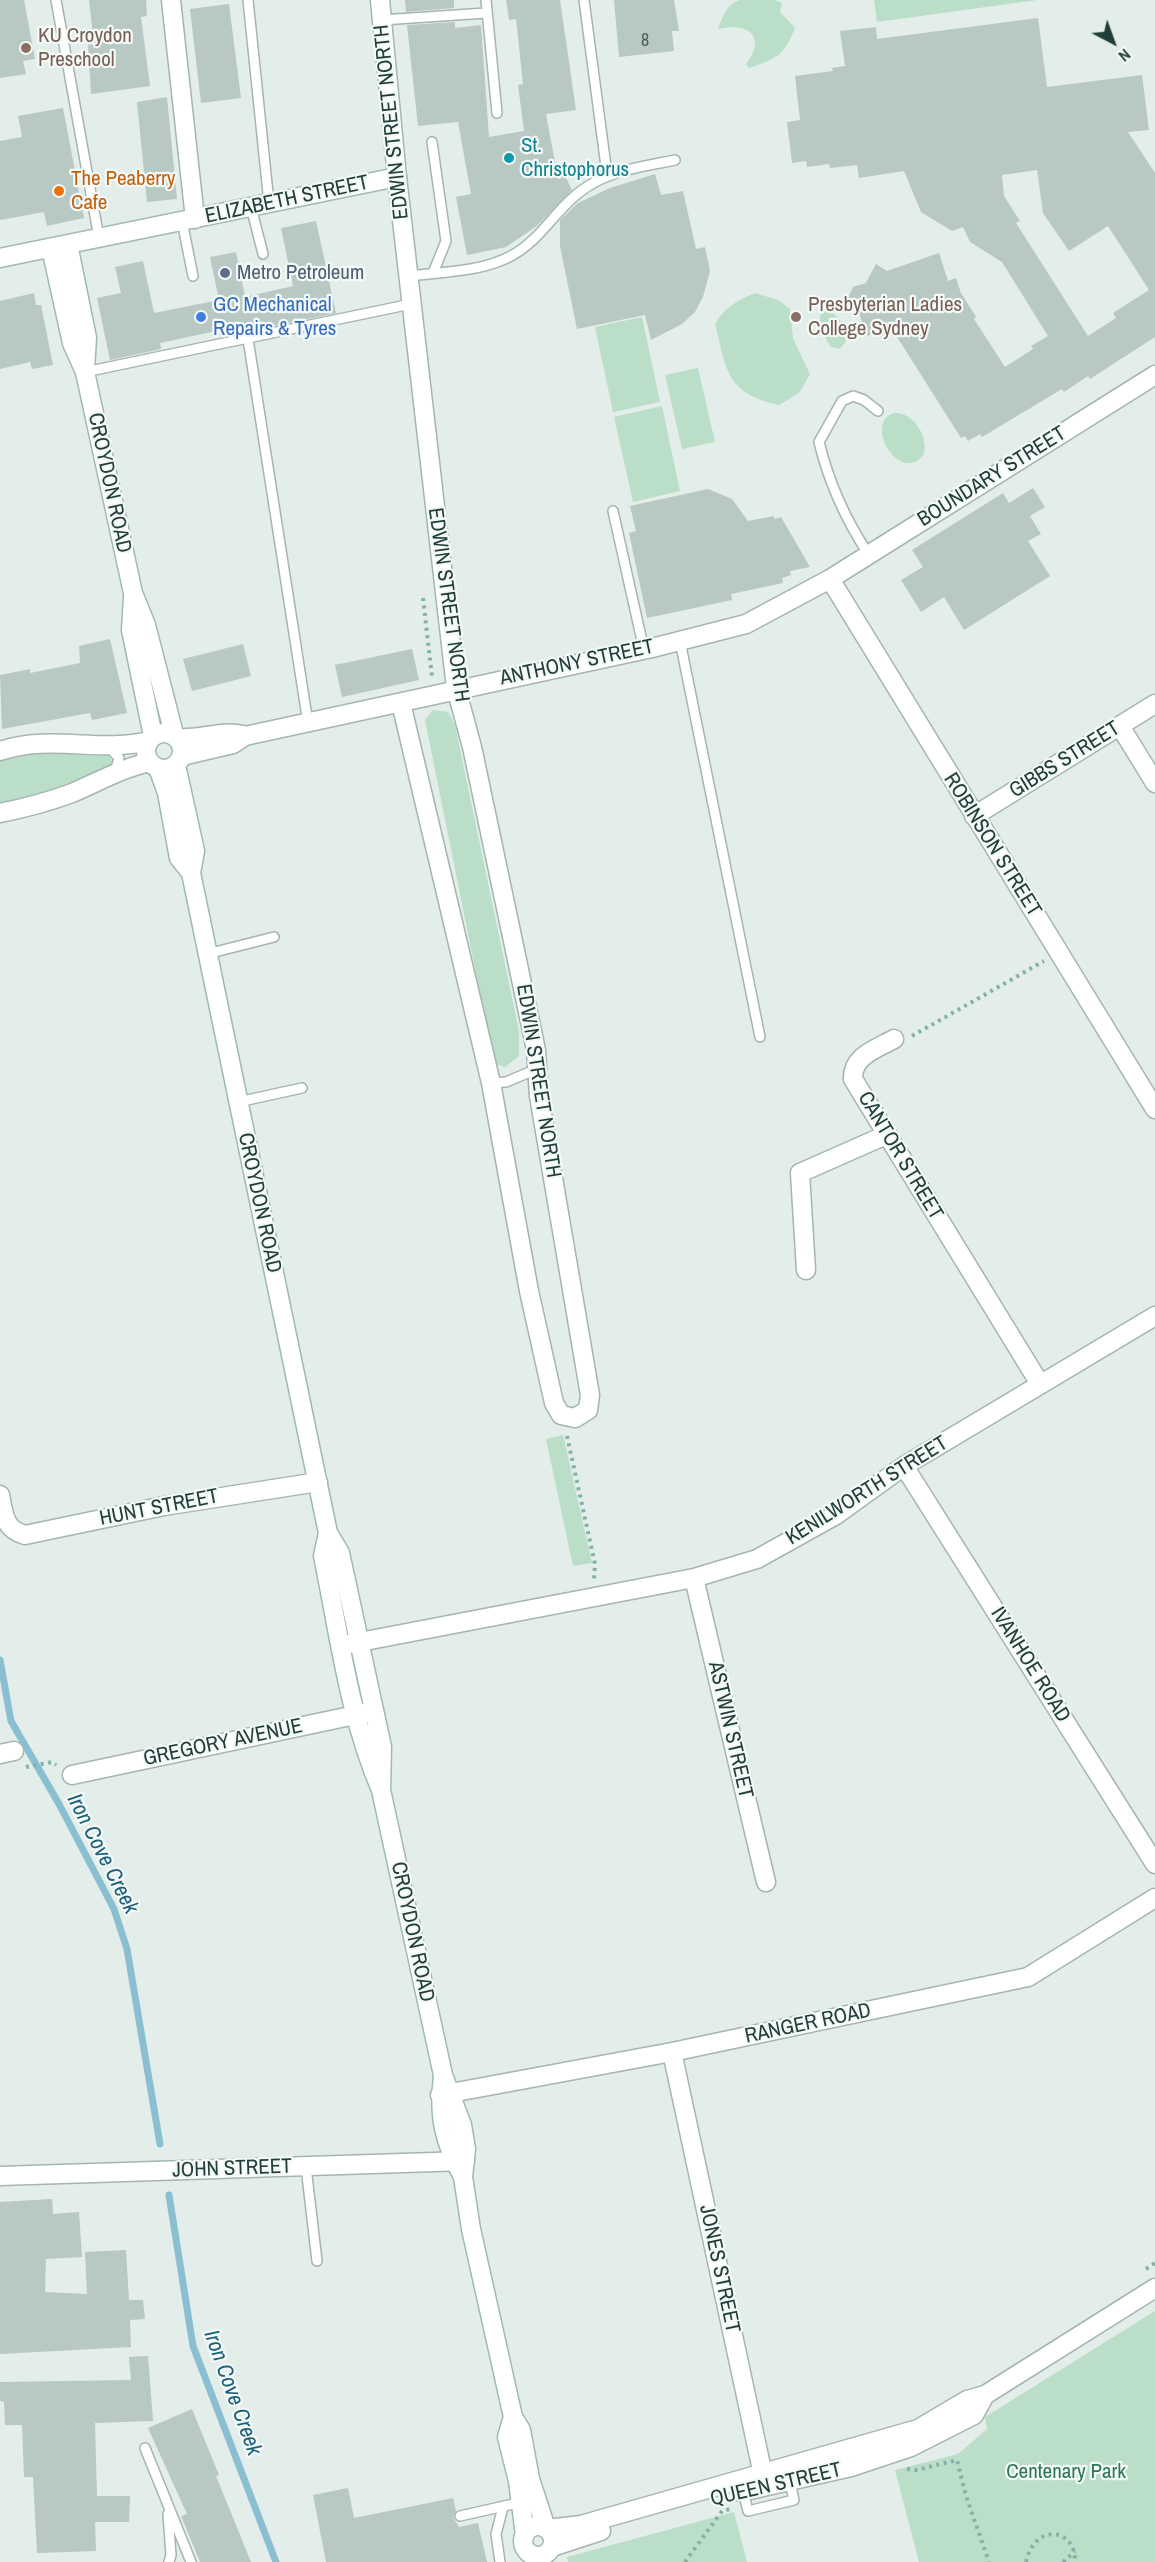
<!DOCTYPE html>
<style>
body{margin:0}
#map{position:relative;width:1155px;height:2562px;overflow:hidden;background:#e3ede9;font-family:"Archivo Narrow",sans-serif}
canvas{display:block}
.north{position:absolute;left:1083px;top:12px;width:60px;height:60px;-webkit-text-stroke:4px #f3f9f7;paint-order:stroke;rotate:139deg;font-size:16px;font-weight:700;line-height:24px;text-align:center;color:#223e3a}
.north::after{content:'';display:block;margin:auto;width:21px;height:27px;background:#223e3a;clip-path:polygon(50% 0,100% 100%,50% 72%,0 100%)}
</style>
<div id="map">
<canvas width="1155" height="2562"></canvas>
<div class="north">N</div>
</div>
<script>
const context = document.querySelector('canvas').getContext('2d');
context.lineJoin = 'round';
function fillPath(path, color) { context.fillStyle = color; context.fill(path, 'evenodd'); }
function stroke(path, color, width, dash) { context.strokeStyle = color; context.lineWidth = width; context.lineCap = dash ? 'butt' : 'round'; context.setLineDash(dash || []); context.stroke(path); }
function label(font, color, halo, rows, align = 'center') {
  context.font = font + ' "Archivo Narrow",sans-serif'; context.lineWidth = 4.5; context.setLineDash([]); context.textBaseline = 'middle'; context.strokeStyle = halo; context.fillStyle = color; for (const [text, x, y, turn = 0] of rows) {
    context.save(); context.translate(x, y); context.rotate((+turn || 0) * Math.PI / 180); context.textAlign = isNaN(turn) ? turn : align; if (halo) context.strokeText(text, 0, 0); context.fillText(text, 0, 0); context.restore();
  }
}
const green = new Path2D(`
 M 739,0 L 775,0 L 782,3 L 780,12 L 795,28 C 784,56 776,59 749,68 L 746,64 C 768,35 747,22 718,29 C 722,18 727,4 739,0 Z
 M 874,0 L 1037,0 L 877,22 Z
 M 755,293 L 778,300 L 790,309 L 793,339 L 810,374 L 800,392 L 779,405 C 726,393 727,371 715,324 C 725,307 738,300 755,293 Z
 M 829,309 L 843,324 L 846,341 L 840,349 L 831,347 L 821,331 L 820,315 Z
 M 642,317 L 660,402 L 613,412 L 595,327 Z
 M 698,368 L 715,442 L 682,449 L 665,375 Z
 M 662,406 L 680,491 L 633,502 L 614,417 Z
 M 894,413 C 914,412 928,436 924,454 C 901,486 862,424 894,413 Z
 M 433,710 L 448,712 L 455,725 L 519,1031 L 519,1056 L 505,1067 L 494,1063 L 425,720 Z
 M 47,751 L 107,753 L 112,760 L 109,768 L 47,795 L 0,805 L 0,761 Z
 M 563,1435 L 592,1563 L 573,1566 L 546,1439 Z
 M 1155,2311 L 1155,2562 L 919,2562 L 895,2470 L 958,2454 L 987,2429 L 985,2417 Z
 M 734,2512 L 747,2562 L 568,2562 L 567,2557 Z`);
const stream = new Path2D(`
 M 0,1660 L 11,1721 L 59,1804 L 114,1909 L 127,1949 L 160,2144
 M 169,2195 L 193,2346 L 276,2562`);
const building = new Path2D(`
 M 0,0 L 24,0 L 35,59 L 23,61 L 26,74 L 0,78 Z
 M 89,0 L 146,0 L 147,16 L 141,17 L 150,86 L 91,94 L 88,45 L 94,44 Z
 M 405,0 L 454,0 L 454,8 L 406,12 Z
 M 506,0 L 560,0 L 576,110 L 546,114 L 558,179 L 561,179 L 561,168 L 572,190 L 537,226 L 506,247 L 467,255 L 456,197 L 471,194 L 458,122 L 418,126 L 407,25 L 455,22 L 455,28 L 481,25 L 489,137 L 524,131 L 518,85 L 523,84 L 516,19 L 509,20 Z
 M 614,0 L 674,0 L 679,31 L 672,31 L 674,51 L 619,57 Z
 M 229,4 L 241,98 L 201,103 L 190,9 Z
 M 1038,18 L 1047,87 L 1142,75 L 1149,130 L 1128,132 L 1155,173 L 1155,337 L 1090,379 L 1088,376 L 1064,392 L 1062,389 L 982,437 L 980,434 L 968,441 L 965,436 L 961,438 L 894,332 L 881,337 L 875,333 L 867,336 L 856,304 L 847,300 L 853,287 L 866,283 L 876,264 L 887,271 L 939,253 L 948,281 L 956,278 L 961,293 L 976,317 L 974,319 L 1005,367 L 1033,349 L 1031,346 L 1048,336 L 1002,262 L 970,242 L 963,227 L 952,231 L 921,212 L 904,171 L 859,178 L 857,165 L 830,168 L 829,164 L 807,167 L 806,161 L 792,163 L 787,122 L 800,120 L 795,76 L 833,71 L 832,68 L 845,66 L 840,31 L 876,27 L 877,39 ZM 1037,170 L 1043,213 L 1069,251 L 1108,226 L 1149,290 L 1113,313 L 1116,318 L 1088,336 L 1016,223 L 1020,221 L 1004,196 L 1002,175 Z
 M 167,97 L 177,199 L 147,202 L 137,102 Z
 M 63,108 L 84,218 L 47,226 L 44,212 L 0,220 L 0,141 L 22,137 L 18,116 Z
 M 655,174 L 661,195 L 683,191 L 696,249 L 705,247 L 710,271 L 703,297 L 695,312 L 682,324 L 651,340 L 645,315 L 577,329 L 560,246 L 560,220 L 578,203 L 610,188 Z
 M 316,221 L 336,313 L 250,331 L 249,324 L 160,343 L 161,349 L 110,360 L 97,298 L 121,293 L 115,267 L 143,261 L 154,313 L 219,300 L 210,257 L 236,252 L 245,297 L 293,286 L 281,228 Z
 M 34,293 L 36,305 L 41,305 L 53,365 L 32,369 L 30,362 L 0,369 L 0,301 Z
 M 1033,488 L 1045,507 L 1030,516 L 1041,534 L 1028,541 L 1050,576 L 964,630 L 944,597 L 921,612 L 901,580 L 923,567 L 912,550 L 1003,493 L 1009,503 Z
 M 708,489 L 732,499 L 748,521 L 774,516 L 774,519 L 781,517 L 810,567 L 790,571 L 791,575 L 782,578 L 783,583 L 731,594 L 732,600 L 647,618 L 629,533 L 636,531 L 630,506 Z
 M 110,639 L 127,713 L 92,720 L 90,713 L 2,729 L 0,675 L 30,669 L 30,673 L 80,663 L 79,646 Z
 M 243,644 L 251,676 L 192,691 L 183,659 Z
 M 412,649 L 419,680 L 342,697 L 335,665 Z
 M 52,2199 L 53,2214 L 79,2212 L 82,2257 L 46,2259 L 45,2292 L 87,2294 L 85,2252 L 126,2250 L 129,2300 L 143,2300 L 145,2319 L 130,2320 L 131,2347 L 0,2354 L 0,2202 Z
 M 148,2356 L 153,2421 L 95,2423 L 97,2496 L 130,2496 L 129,2522 L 95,2522 L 96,2551 L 37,2553 L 33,2477 L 24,2477 L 22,2425 L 5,2425 L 4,2402 L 0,2401 L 0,2382 L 131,2380 L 129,2357 Z
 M 192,2409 L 219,2475 L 216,2476 L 251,2562 L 200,2562 L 181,2516 L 187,2514 L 148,2428 Z
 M 348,2488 L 354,2518 L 453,2498 L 456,2511 L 453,2517 L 459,2527 L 478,2523 L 487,2562 L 326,2562 L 313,2495 Z`);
const path = new Path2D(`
 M 423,598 L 432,677
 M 912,1036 L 1044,961
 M 567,1436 L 595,1564 L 594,1579
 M 26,1767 L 52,1762 L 56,1765
 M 1146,2269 L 1155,2263
 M 907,2469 L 916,2470 L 957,2460 L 966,2496 L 989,2562
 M 685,2562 L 722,2511 L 731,2509
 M 1026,2562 C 1034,2523 1076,2527 1075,2562
 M 1063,2562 L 1075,2551`);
const lane = new Path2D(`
 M 56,0 L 99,238
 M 248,0 L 269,203
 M 486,0 L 497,113
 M 584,0 L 607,174
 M 382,20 L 486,13
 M 432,142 L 446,241 L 433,273
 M 251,207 L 263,254
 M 182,221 L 193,276
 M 409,276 C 442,272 481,272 511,256 C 541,240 555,210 581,191 C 609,170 642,167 675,160
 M 248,339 L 308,723
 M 85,372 L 411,304
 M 613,511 L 644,650
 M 869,555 C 845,519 829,483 819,442 L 842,401 L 853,396 L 864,400 L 878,411
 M 680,641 L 760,1037
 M 108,746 L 119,758 L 115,772
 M 207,954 L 274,937
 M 491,1083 L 506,1082 L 537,1069
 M 238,1102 L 302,1088
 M 306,2167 L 317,2261
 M 145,2448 L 191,2562
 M 743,2491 L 748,2511 L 794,2500 L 790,2483
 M 168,2514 L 171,2555 L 169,2562
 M 460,2516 L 522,2502
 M 500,2562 L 496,2534 L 503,2507`);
const street = new Path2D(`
 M 171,0 L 195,219
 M 397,177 L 456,688 L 472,747 L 536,1050 L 539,1096 L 590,1395 L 588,1410 L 575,1418 L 561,1415 L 554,1403 L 529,1291 L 491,1083 L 401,703
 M 830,579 L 1155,1109
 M 1120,726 L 1155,783
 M 178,738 C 200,740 221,730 243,735
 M 0,751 C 50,734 100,753 149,741
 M 182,756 L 233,744 L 245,736 L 652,648 L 746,624 L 830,579 L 1155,375
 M 0,813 C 25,808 48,802 72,793 C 98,782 122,768 150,762
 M 974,816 L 1155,704
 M 894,1039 C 876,1049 852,1056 853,1079 L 1040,1384
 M 806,1270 L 800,1173 L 886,1135
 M 904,1466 L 1155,1864
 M 0,1495 C 4,1515 4,1529 25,1535 L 164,1506 L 318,1482
 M 694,1578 L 766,1882
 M 344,1645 L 694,1578 L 757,1559 L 836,1515 L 904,1466 L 1155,1316
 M 0,1754 L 14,1751
 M 72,1775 L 374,1711
 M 672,2052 L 765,2484
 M 440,2095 L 672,2052 L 1028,1977 L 1155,1898
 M 0,2176 L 465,2161
 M 741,2492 L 851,2467 L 911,2447 L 974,2415 L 985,2395
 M 547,2529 L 581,2525 L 918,2429 L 967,2400 L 985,2395 L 1155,2288
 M 552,2547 L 601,2531`);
const secondary = new Path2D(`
 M 68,244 L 87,338 L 85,369
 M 51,248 L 72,343 L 85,372 L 133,593 L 146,625 L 174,734
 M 0,258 L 397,177 L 380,0
 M 133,597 L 131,630 L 153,736
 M146 751a18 18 0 1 1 36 0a18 18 0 1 1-36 0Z
 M 176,765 L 195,851 L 191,873 L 328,1533 L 340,1553 L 382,1747 L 381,1790
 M 158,768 L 167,793 L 179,858 L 191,873
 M 328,1533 L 323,1556 C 339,1634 349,1716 381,1790 L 443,2075 L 462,2125 L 466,2149 L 463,2177 L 471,2229 L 513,2417 L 521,2430 L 530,2479 L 546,2528
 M 443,2076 C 438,2117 444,2141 463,2177
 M 513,2417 L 507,2437 L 518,2481 L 525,2535
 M523 2541a15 15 0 1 1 30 0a15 15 0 1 1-30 0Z`);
const markers = [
 [26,48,6,"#8d6e63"],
 [509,158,6,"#0f9aa8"],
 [59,191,6,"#e8710a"],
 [225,273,6,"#5c6f8a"],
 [201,317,6,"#3f7fe0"],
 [796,317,6,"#8d6e63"]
];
const numberNames = [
 ["8",645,41]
];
const educationNames = [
 ["KU Croydon",38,36],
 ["Preschool",38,60],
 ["Presbyterian Ladies",808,305],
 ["College Sydney",808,329]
];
const streetNames = [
 ["EDWIN STREET NORTH",392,122,-96],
 ["ELIZABETH STREET",287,200,-12],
 ["BOUNDARY STREET",992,477,-32],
 ["CROYDON ROAD",109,483,78],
 ["EDWIN STREET NORTH",448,605,82],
 ["ANTHONY STREET",577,663,-12],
 ["GIBBS STREET",1065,760,-32],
 ["ROBINSON STREET",992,845,58],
 ["EDWIN STREET NORTH",538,1081,81],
 ["CANTOR STREET",900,1156,59],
 ["CROYDON ROAD",259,1203,78],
 ["KENILWORTH STREET",867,1491,-32],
 ["HUNT STREET",159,1508,-11],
 ["IVANHOE ROAD",1030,1665,58],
 ["ASTWIN STREET",730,1730,77],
 ["GREGORY AVENUE",223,1743,-12],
 ["CROYDON ROAD",412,1932,78],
 ["RANGER ROAD",808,2024,-12],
 ["JOHN STREET",232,2169,-2],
 ["JONES STREET",719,2269,78],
 ["QUEEN STREET",776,2485,-13]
];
const cultureNames = [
 ["St.",521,146],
 ["Christophorus",521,170]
];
const foodNames = [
 ["The Peaberry",71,179],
 ["Cafe",71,203]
];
const serviceNames = [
 ["Metro Petroleum",237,273]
];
const shopNames = [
 ["GC Mechanical",213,305],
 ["Repairs & Tyres",213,329]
];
const parkNames = [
 ["Centenary Park",1066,2472]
];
const waterNames = [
 ["Iron Cove Creek",102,1854,63],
 ["Iron Cove Creek",232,2393,70]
];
fillPath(green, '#bbdec9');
stroke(stream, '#8abfd2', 7);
fillPath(building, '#b8c8c3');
stroke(lane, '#a5b5b1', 12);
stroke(street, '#a5b5b1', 21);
stroke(secondary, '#a1b9b3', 21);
stroke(path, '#83b1a8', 4, [3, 4.5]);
stroke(lane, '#fff', 9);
stroke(street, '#fff', 18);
stroke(secondary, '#fff', 18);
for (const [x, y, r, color] of markers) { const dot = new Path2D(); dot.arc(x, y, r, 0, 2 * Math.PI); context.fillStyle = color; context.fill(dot); stroke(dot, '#f3f9f7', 2); }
label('18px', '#48605c', null, numberNames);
label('21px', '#785e54', '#f3f9f7', educationNames, 'left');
label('21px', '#223e3a', '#f3f9f7', streetNames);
label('21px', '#0d838f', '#f3f9f7', cultureNames, 'left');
label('21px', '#c56008', '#f3f9f7', foodNames, 'left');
label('21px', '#4e5e75', '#f3f9f7', serviceNames, 'left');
label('21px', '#366cbe', '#f3f9f7', shopNames, 'left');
label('21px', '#2c7651', '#f3f9f7', parkNames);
label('italic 22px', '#1b607b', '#f3f9f7', waterNames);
</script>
